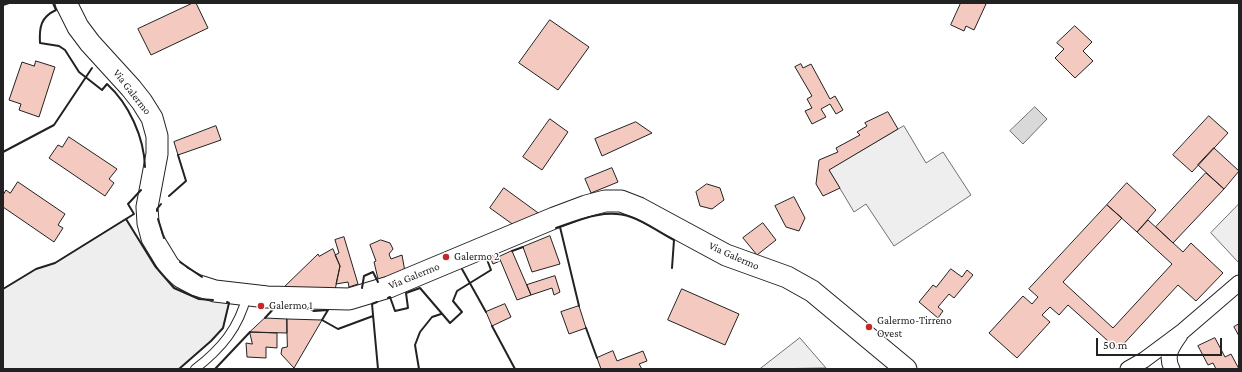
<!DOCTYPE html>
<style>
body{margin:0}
#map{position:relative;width:1242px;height:372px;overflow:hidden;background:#fff;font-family:"Crimson Pro",serif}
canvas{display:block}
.frame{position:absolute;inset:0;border:4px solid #222;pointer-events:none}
.scale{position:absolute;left:1096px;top:338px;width:126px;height:18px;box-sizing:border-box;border:2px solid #222;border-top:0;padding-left:5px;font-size:12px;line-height:14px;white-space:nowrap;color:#222;-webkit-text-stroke:3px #fff;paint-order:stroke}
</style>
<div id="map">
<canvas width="1242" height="372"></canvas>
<div class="frame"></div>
<div class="scale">50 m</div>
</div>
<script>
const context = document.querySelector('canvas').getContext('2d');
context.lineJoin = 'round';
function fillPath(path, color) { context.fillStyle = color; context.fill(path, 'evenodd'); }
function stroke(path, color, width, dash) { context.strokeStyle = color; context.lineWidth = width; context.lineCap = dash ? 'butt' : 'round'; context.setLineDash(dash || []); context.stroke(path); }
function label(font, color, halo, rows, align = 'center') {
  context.font = font + ' "Crimson Pro",serif'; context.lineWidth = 3; context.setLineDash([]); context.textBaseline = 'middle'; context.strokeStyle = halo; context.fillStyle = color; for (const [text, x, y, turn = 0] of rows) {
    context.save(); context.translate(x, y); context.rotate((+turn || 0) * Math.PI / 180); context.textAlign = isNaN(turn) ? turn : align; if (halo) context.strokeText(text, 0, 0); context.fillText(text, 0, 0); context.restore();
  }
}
const green = new Path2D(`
 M 904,126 L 926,163 L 943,152 L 971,195 L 894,246 L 866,204 L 854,212 L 829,170 Z
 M 1239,204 L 1239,262 L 1238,262 L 1211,233 Z
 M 126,219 L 155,266 L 174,288 L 199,299 L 229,303 L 223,328 L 211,341 L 179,369 L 3,369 L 3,289 L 36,269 L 55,263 Z
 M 800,338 L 826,368 L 760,369 Z`);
const water = new Path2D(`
 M 1035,107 L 1047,119 L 1023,144 L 1010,131 Z`);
const building = new Path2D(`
 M 193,3 L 196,3 L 208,28 L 151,55 L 138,29 Z
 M 961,3 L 984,3 L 986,4 L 974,30 L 966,26 L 964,31 L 951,25 Z
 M 550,20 L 589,47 L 558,90 L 519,63 Z
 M 1075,26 L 1092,42 L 1083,51 L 1093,61 L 1075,78 L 1055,58 L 1064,49 L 1057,43 Z
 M 36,61 L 55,67 L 39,117 L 19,110 L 21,104 L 9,100 L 22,62 L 34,66 Z
 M 801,64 L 803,68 L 811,64 L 830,99 L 835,96 L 843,110 L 836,114 L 830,104 L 821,109 L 826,117 L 812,124 L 805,111 L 812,108 L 807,99 L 812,96 L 795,67 Z
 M 888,112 L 898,129 L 829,170 L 840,188 L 823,196 L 816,184 L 819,160 L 838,152 L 836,148 L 860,135 L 857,132 L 867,126 L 865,123 Z
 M 1209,116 L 1228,133 L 1192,172 L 1173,155 Z
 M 550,119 L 568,132 L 542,170 L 523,157 Z
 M 636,122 L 652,133 L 602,156 L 595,139 Z
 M 216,126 L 221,140 L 178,155 L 174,142 Z
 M 69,137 L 117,169 L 109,179 L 114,183 L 105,196 L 49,158 L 58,145 L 62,147 Z
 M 1214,148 L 1239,171 L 1224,189 L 1198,165 Z
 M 612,168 L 618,182 L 591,193 L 585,179 Z
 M 1206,173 L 1224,189 L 1173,243 L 1156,227 Z
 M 18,182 L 65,214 L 58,225 L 63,228 L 54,242 L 3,207 L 3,195 L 6,190 L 10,193 Z
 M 1127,183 L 1156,210 L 1137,232 L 1107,205 Z
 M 707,184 L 720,188 L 724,200 L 712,209 L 700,206 L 696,192 Z
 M 504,188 L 541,215 L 515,226 L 490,208 Z
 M 794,197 L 805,218 L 799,231 L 786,227 L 775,206 Z
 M 1107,205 L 1122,218 L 1063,282 L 1113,328 L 1172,264 L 1137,232 L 1148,220 L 1183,252 L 1191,243 L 1223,273 L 1196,301 L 1178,285 L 1118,350 L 1068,305 L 1059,315 L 1050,307 L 1042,315 L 1050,322 L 1017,358 L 989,333 L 1023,296 L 1032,304 L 1038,297 L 1029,289 Z
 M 763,223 L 776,240 L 757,255 L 743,238 Z
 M 550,236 L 560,264 L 532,272 L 523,247 Z
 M 344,237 L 358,284 L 349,287 L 348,282 L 336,284 L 340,266 L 335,255 L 339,253 L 335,240 Z
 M 381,240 L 390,243 L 393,249 L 389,254 L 391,259 L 402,255 L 405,272 L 379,283 L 374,262 L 376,261 L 370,245 Z
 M 333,249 L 340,266 L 335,290 L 281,290 L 318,254 L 319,256 Z
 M 512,251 L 531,295 L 517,300 L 499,257 Z
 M 497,252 L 500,261 L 493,264 L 489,255 Z
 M 951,269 L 962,277 L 967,270 L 973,275 L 954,298 L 949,294 L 938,307 L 943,311 L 938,318 L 919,302 L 933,285 L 936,287 Z
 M 555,276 L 560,292 L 554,295 L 552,288 L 531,295 L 527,285 Z
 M 682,289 L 739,314 L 725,345 L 668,320 Z
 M 505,304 L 511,317 L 492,326 L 486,312 Z
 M 579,306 L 586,328 L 569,334 L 561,312 Z
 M 265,318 L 287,319 L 287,333 L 250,332 Z
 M 287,319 L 322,320 L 294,368 L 281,354 L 282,348 L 287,347 Z
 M 1239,324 L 1239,336 L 1234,327 Z
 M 250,332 L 277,333 L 277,348 L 266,347 L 266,358 L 247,357 L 246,343 L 252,344 Z
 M 1215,338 L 1225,357 L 1231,354 L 1239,369 L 1216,369 L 1213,363 L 1208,365 L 1198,346 Z
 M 613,351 L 617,361 L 643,351 L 647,361 L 639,364 L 642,369 L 601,369 L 597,358 Z`);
const service = new Path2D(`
 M 195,369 C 221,349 239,328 247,295`);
const minor = new Path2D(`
 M 1128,369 L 1144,360 L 1183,331 L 1239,283
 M 1172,369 C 1165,356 1172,346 1180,335`);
const secondary = new Path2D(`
 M 66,3 L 78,27 L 90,43 L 131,88 L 142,102 L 152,118 L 157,136 L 157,154 L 147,207 L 148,223 L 152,238 L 169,266 L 181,277 L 196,285 L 215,291 L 267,297 L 349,299 L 389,287 L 554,218 L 586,206 L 605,201 L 621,201 L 639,208 L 726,255 L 787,277 L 812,291 L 906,369`);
const wall = new Path2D(`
 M 53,3 L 56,10 C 41,17 39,27 40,43 L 59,46 L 65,50 L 79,72 L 102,90 L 107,84 C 129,104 144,137 145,167
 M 3,5 L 9,3
 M 3,152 L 54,125 L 92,68
 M 169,196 L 186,181 L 178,155
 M 157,211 L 157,209 L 161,204
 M 126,219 L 155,266 L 174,288 L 199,299 L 213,300
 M 158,219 L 164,238
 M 560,227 L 579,306
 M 556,228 C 579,220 605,208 631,217 C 646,222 660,233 674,240 L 672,268
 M 512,251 L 523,247
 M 180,262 L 202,277
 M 462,269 L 486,312
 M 362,288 L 364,276 L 373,272 L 378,282
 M 3,289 L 36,269 L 55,263 L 134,214 L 128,204 L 141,190
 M 388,298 L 390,297 L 395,311 L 408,308 L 406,293 L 420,288 L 450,323 L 462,312 L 453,301 L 457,291 L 491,270 L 486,257 L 487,256
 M 377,302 L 372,304 L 378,369
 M 308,308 L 314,311 L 328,310 L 322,320
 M 265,318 L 276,306
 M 322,320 L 338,329 L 373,316
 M 492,326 L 515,369
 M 586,328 L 597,358
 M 179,369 L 211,341 L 223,328 L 229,303 L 227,302
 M 215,369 L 250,332
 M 419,369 L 415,345 L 420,332 L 432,317 L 441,314`);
const markers = [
 [446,257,4,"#c62828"],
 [261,306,4,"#c62828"],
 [869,327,4,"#c62828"]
];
const streetNames = [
 ["Via Galermo",132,92,52],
 ["Via Galermo",734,256,24],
 ["Via Galermo",414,276,-22]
];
const poiNames = [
 ["Galermo 2",454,257],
 ["Galermo 1",269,306],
 ["Galermo-Tirreno",877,321],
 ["Ovest",877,334]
];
fillPath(green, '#eee');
stroke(green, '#6f6f6f', 1);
fillPath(water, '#d9d9d9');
stroke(water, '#6f6f6f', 1);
fillPath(building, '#f3c9c0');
stroke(building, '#222', 1);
stroke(service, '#222', 10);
stroke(minor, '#222', 17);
stroke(secondary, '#222', 23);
stroke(service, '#fff', 8);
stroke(minor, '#fff', 15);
stroke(secondary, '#fff', 21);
stroke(wall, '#222', 2);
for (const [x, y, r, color] of markers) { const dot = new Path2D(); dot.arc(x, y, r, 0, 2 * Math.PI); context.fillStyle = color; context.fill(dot); stroke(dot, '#fff', 1.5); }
label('11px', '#222', '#fff', streetNames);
label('11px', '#222', '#fff', poiNames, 'left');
</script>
